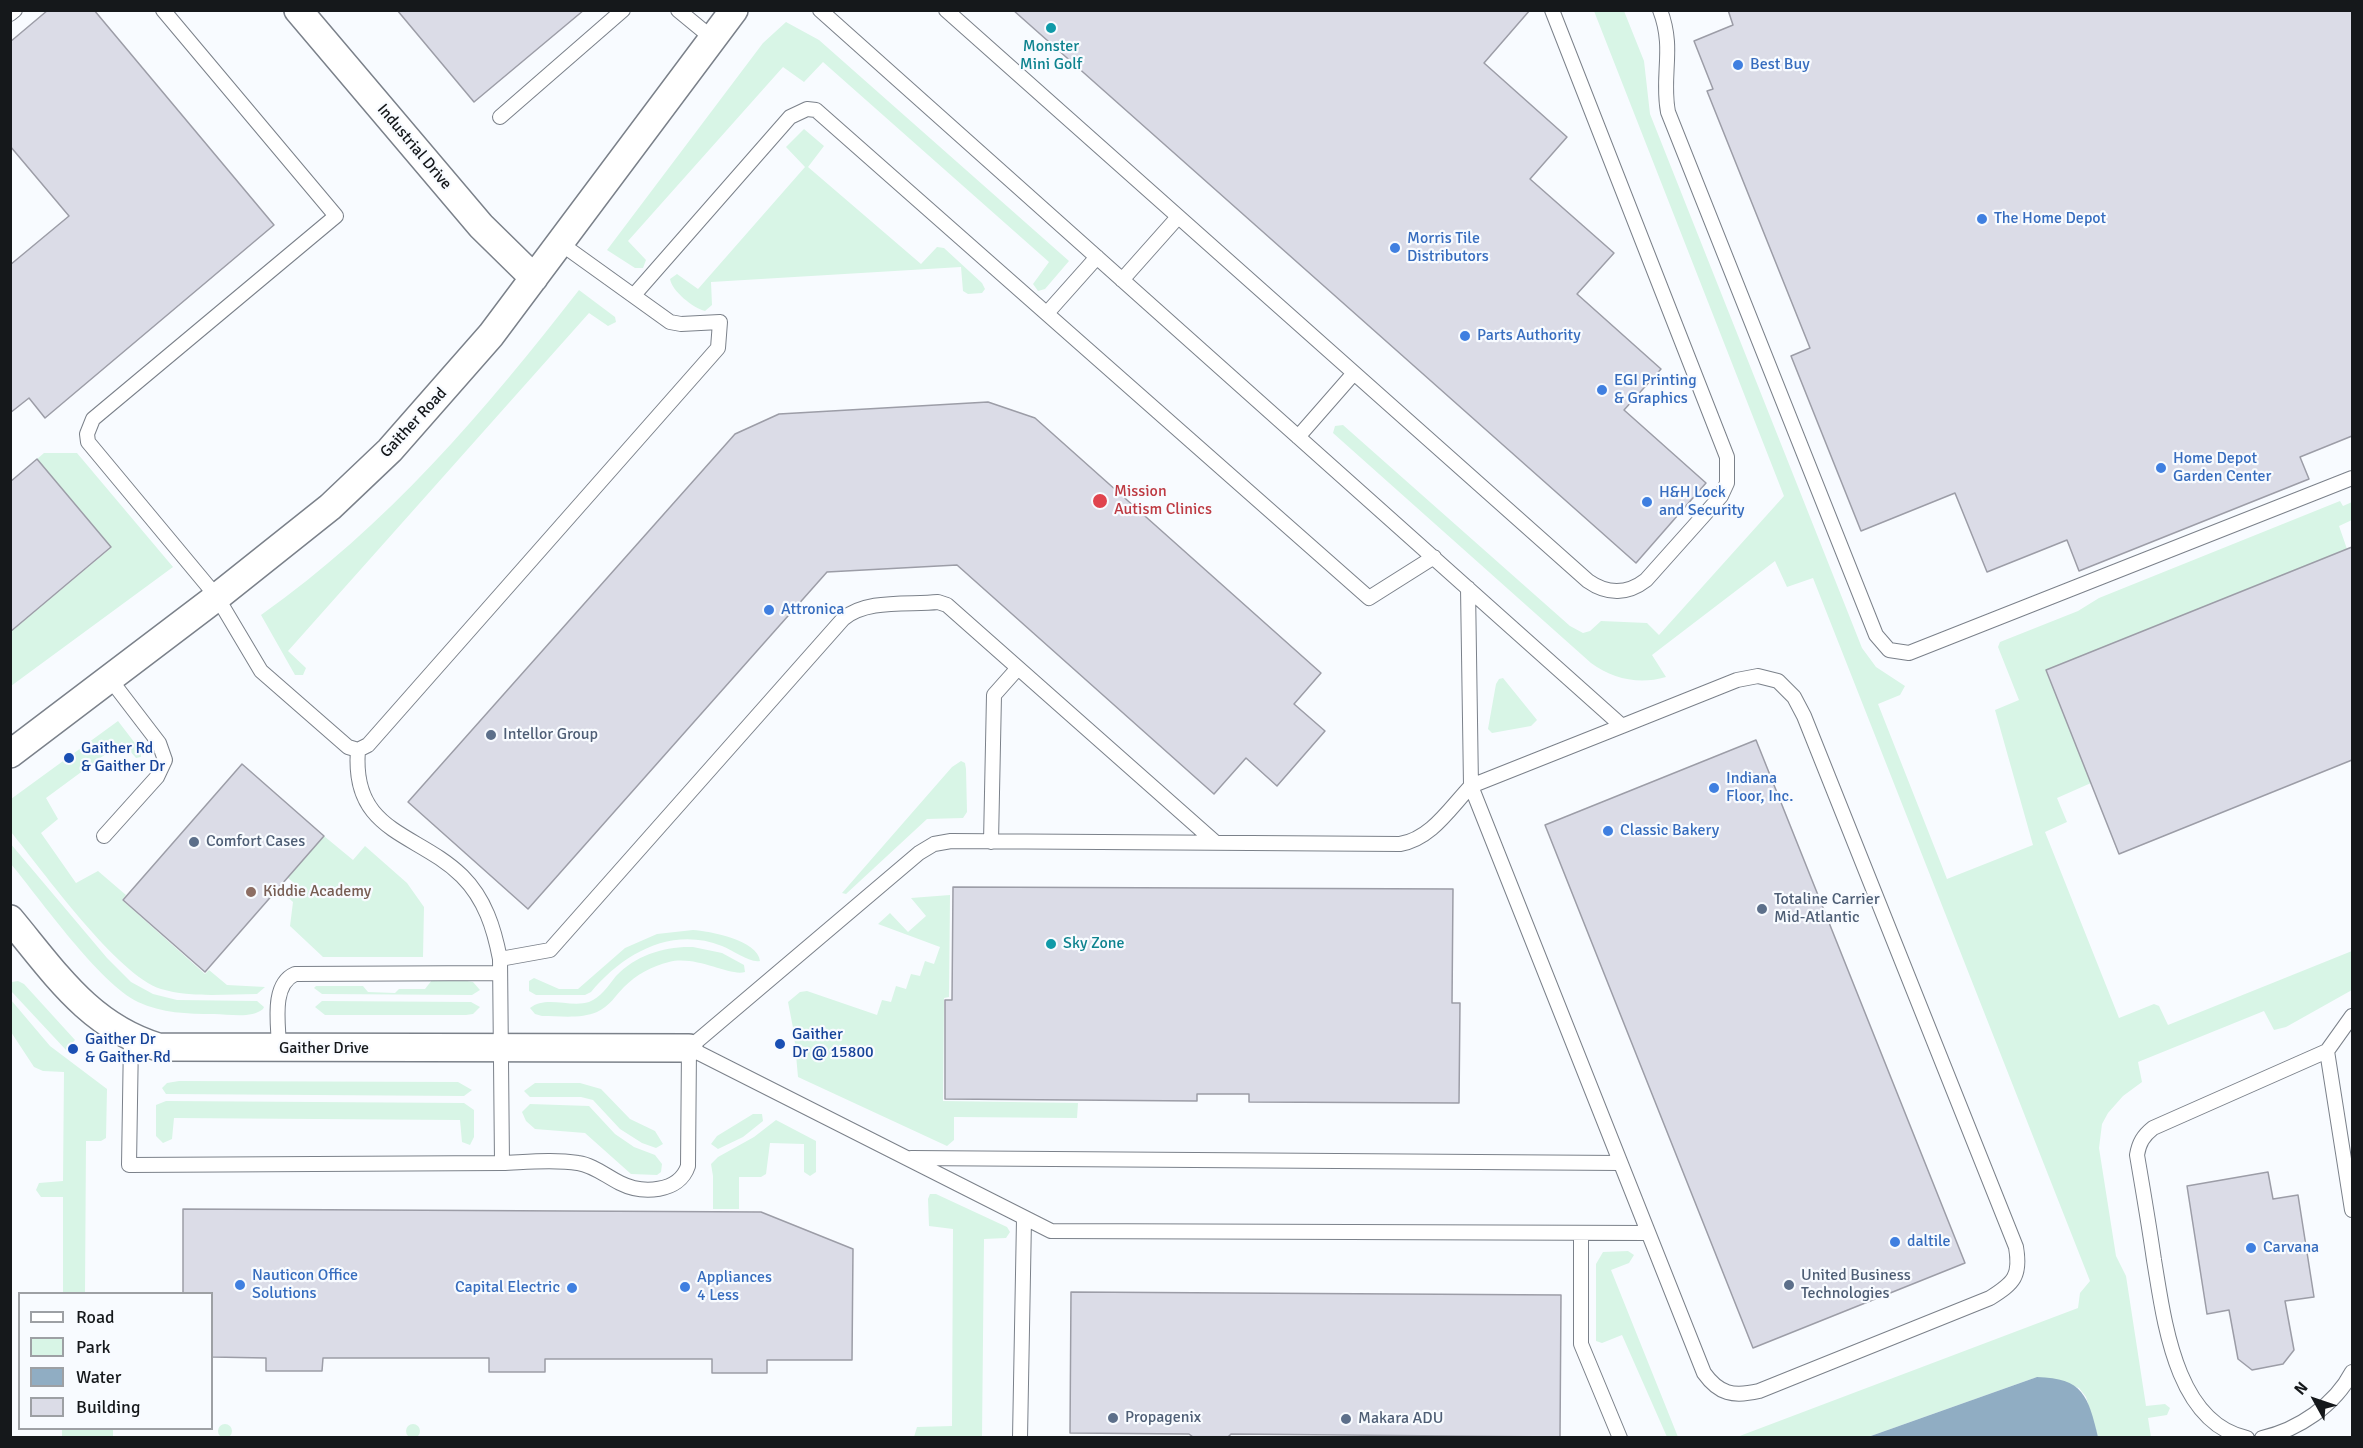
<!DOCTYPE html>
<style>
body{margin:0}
#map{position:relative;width:2363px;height:1448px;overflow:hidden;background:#f8fbff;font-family:Signika,sans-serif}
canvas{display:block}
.frame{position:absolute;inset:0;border:12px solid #15181b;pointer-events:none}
.legend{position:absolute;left:18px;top:1292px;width:195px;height:138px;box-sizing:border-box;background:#f8fbff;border:2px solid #9da0a4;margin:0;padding:8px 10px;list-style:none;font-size:18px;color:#15181b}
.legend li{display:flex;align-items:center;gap:12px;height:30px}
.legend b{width:30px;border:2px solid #9da0a4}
.north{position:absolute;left:2285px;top:1370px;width:60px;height:60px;-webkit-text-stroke:4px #f8fbff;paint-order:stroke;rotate:310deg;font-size:16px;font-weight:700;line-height:24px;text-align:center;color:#15181b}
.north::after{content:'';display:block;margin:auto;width:21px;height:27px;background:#15181b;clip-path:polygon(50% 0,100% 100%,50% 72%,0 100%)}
</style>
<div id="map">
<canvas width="2363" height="1448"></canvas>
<div class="frame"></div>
<ul class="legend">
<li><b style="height:8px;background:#fff"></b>Road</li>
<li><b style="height:16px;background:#d8f5e6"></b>Park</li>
<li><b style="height:16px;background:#90adc3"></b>Water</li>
<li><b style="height:16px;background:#dbdce7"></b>Building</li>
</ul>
<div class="north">N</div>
</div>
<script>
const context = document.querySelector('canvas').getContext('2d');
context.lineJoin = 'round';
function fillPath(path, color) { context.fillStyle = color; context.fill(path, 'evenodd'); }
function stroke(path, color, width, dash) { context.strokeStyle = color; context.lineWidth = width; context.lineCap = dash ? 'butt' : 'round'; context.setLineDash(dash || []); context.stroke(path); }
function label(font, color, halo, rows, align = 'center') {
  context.font = font + ' Signika,sans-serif'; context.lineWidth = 4.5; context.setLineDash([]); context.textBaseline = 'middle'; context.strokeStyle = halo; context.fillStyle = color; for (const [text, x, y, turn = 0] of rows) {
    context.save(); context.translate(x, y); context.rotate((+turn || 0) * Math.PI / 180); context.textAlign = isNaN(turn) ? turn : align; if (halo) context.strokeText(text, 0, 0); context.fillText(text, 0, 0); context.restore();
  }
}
const green = new Path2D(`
 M 1594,11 L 1624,11 L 1644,61 L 1650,114 L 1862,648 L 1876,667 L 1905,686 L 1900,695 L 1878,704 L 1947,879 L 2033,845 L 1995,710 L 2019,700 L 1998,647 L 2000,642 L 2078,611 L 2099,598 L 2340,501 L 2343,506 L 2352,502 L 2352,520 L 2339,526 L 2347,549 L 2091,783 L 2057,798 L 2067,822 L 2045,832 L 2119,1018 L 2154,1004 L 2159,1006 L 2168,1025 L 2352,951 L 2352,990 L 2286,1027 L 2274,1030 L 2264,1011 L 2138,1062 L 2142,1082 L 2123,1096 L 2108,1113 L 2102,1124 L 2099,1148 L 2116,1256 L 2126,1276 L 2146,1406 L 2165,1404 L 2170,1408 L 2167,1415 L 2148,1418 L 2151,1437 L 2098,1437 L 2086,1397 L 2079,1388 L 2037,1377 L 1868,1437 L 1737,1437 L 2078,1308 L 2080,1293 L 2090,1281 L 1813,578 L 1787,587 L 1775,561 L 1652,655 L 1666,677 C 1639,685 1613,679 1591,663 L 1333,433 L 1335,426 L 1343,425 L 1570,626 L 1583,633 L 1590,631 L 1601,621 L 1647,623 L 1659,635 L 1784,496 Z
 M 786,22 L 819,40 L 1069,261 L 1045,289 L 1038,291 L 1033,284 L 1049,262 L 823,62 L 804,82 L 783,67 L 628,241 L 646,260 L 643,268 L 635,268 L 607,250 L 763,43 Z
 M 804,129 L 824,146 L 808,167 L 921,264 L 937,247 L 944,248 L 982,283 L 985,289 L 982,293 L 968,294 L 963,291 L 961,267 L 711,282 L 712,305 L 705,311 C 693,308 672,291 670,279 L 677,274 L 698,289 L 805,167 L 786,147 Z
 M 579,290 L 615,317 L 616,322 L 608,326 L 589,313 L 288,651 L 306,668 L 303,675 L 295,675 L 261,615 C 387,526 485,411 579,290 Z
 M 44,453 L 77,453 L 173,567 L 11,686 L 10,628 L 13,630 L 111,548 L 37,459 Z
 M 1503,678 L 1537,720 L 1531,726 L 1492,733 L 1488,729 L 1496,684 L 1499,679 Z
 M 118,721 L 141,751 L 141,757 L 136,758 L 122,742 L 46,798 L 58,819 L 41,833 L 76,883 L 98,871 L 126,895 L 122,900 L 205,974 L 209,970 L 227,985 L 265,987 L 257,994 C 226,994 191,998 161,989 C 118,976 42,870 11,832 L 11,799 Z
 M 961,761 L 965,763 L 966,769 L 967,812 L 963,818 L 927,819 L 846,894 L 842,893 L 952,767 Z
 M 324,836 L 353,860 L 365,846 L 407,883 L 424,907 L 423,957 L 323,957 L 290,926 L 293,902 L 285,895 L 295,884 L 287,877 Z
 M 10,843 L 107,958 L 131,982 L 153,994 L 177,1000 L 257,1001 L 264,1007 L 263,1009 C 251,1019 229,1014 214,1014 C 187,1014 162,1013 138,1002 C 100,984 40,899 11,864 Z
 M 950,895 L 949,997 L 944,998 L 943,1101 L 1078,1103 L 1077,1118 L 954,1117 L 954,1140 L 947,1146 L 798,1077 L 794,1033 L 788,1002 L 800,992 L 807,991 L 877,1015 L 882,1000 L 891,1002 L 896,986 L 906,989 L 911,974 L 920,976 L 925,961 L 934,964 L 940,947 L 878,924 L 890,913 L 908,932 L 926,916 L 911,898 Z
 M 693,930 C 709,931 758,940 760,961 C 749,963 733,950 722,946 C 671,926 623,954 591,992 L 585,995 L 536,995 L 529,991 L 529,981 L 534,978 L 559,989 L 578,989 L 625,948 L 657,934 Z
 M 693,947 L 722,953 L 744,965 L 745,972 C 730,977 697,955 669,962 C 652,966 636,975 624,987 C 615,996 610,1006 597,1012 C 581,1019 560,1016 542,1016 L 535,1014 L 530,1008 C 546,995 570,1008 589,1002 C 600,998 609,985 616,976 C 636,955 665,946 693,947 Z
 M 445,977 L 473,982 L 480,990 L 472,995 L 322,994 L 314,988 L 316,986 L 363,986 L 368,992 L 395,993 L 399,989 L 425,989 L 432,980 Z
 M 18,981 L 24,984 L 75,1040 L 66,1050 L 11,991 L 12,982 Z
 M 11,1000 L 50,1046 L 107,1089 L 106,1138 L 101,1141 L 86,1141 L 85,1293 L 63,1293 L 63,1197 L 41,1197 L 36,1190 L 39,1183 L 63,1181 L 64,1072 L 43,1071 L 34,1067 L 11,1032 Z
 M 322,1001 L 471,1002 L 480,1007 L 473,1014 L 466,1015 L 325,1015 L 315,1007 Z
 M 179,1081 L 458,1082 L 472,1090 L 464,1096 L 166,1094 L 162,1088 L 167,1083 Z
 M 535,1083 L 580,1083 L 601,1089 L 630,1119 L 655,1131 L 663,1144 L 656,1148 L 642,1143 L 620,1129 L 593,1100 L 581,1097 L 530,1097 L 524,1091 Z
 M 166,1101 L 464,1103 L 474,1110 L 474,1137 L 470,1145 L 462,1142 L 460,1120 L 174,1118 L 172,1139 L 163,1143 L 156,1136 L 156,1105 Z
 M 530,1104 L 589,1106 L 615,1134 L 634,1147 L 655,1155 L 662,1164 L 661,1172 L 657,1175 L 631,1174 L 585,1133 L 535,1129 L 526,1121 L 522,1112 Z
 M 753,1114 L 762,1114 L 763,1121 L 743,1137 L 718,1149 L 711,1144 L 717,1136 Z
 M 776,1120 L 816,1141 L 816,1172 L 810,1176 L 804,1172 L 804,1144 L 770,1143 L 766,1174 L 761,1177 L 739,1177 L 739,1209 L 713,1209 L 713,1176 L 711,1164 L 718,1157 L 754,1137 Z
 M 930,1194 L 936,1194 L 1007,1227 L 1010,1232 L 1006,1238 L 984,1239 L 982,1437 L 914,1437 L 917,1427 L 952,1426 L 953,1229 L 929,1226 L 928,1199 Z
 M 1603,1252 L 1628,1251 L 1634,1255 L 1629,1263 L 1611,1270 L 1678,1437 L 1667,1437 L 1622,1335 L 1602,1343 L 1596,1341 L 1596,1264 Z
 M218 1431a7 7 0 1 1 14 0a7 7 0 1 1-14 0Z
 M406 1431a7 7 0 1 1 14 0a7 7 0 1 1-14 0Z
 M 62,1429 L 113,1429 L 113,1437 L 62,1437 Z`);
const water = new Path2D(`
 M 2037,1377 C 2083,1378 2088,1396 2098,1437 L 1868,1437 Z`);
const building = new Path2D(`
 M 48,10 L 94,10 L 274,225 L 45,418 L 29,398 L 10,413 L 10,265 L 69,216 L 10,146 L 10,42 Z
 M 397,10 L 584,10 L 474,102 Z
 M 1013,10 L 1530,10 L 1484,63 L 1567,137 L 1530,179 L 1614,253 L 1577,294 L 1661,369 L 1624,410 L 1706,483 L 1636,563 Z
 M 1728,10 L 2352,10 L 2352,436 L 2300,457 L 2309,479 L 2079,571 L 2067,540 L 1987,572 L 1955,493 L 1861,531 L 1791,356 L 1810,348 L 1707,91 L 1713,89 L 1694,41 L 1733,25 Z
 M 988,402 L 1035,418 L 1321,673 L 1294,704 L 1325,731 L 1277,786 L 1246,758 L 1214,794 L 957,565 L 827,572 L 528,909 L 408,802 L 735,434 L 779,414 Z
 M 37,459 L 111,547 L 10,632 L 10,482 Z
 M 2352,547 L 2352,760 L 2119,854 L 2046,670 Z
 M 1756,740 L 1965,1263 L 1753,1348 L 1545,825 Z
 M 242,764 L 324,836 L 205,972 L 123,900 Z
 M 953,887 L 1453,889 L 1452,1003 L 1460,1003 L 1459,1103 L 1249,1102 L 1249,1094 L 1197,1094 L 1197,1101 L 945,1099 L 945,1000 L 952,1000 Z
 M 2268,1172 L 2273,1199 L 2298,1195 L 2314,1297 L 2285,1301 L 2294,1350 L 2283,1364 L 2252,1370 L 2238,1359 L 2229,1310 L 2207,1314 L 2187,1186 Z
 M 183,1209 L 761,1212 L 853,1249 L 852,1360 L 767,1360 L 767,1373 L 712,1373 L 712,1359 L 545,1359 L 545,1372 L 489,1372 L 489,1358 L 323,1358 L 322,1371 L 266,1371 L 266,1358 L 212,1357 L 212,1293 L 183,1293 Z
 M 1071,1292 L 1561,1295 L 1560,1437 L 1231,1434 L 1228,1437 L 1193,1437 L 1189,1434 L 1070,1433 Z`);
const service = new Path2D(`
 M 678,10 L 712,38
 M 820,10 L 1622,726 L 1471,786 L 1468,588
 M 946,10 L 1588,581 C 1608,595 1628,594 1646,580 L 1721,496 L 1727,483 L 1727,457 L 1552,10
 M 1660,10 C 1675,49 1661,75 1668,112 L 1876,635 L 1889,650 L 1909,653 L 2352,478
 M 10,14 L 15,10
 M 500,117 L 623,10
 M 1122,280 L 1178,217
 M 634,295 L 790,117 L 807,109 L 816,110 L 1369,598 L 1434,557
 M 1048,312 L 1097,257
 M 1298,437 L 1354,373
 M 358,750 L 368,745 L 718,348 L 720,322 L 681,324 L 670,322 L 560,243
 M 104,836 L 157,777 L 165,760 L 159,743 L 110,679
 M 991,842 L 994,695 L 1018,668
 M 500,959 L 550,950 L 843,619 C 866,599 908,605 938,602 L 947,605 L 1216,843
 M 131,1039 L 129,1165 L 502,1163 L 500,959 C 494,928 485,899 462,876 C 417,832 351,833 358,750 L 348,747 L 261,671 L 217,597 L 88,442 L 87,434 L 93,419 L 336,216 L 163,10
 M 689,1048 L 1051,1231 L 1648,1233
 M 279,1049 C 279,1027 270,985 295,974 L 500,973
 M 2327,1051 L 2352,1210
 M 911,1158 L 1620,1163
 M 502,1163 C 527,1162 554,1159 578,1163 C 593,1165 606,1176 620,1183 C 642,1194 679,1193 688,1166 L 689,1048 L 919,853 L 934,844 L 951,841 L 1400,844 C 1431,839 1450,808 1471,786 L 1704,1373 C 1719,1394 1733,1397 1759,1391 L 1990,1298 C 2014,1283 2021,1276 2016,1247 L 1804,716 L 1794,697 L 1778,681 L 1758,676 L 1737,680 L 1622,726
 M 1581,1233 L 1581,1344 L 1620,1438
 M 1020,1438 L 1024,1219
 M 2247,1438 C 2175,1423 2164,1319 2154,1260 C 2149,1225 2143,1190 2137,1155 C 2139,1143 2143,1136 2153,1128 L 2327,1051 L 2352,1016
 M 2262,1438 C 2298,1430 2335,1405 2352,1372`);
const minor = new Path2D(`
 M 298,10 L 481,226 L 534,278
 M 10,754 L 217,597 L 330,507 L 390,450 L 491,335 L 734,10
 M 10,919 C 55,973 89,1026 158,1047 L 689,1048`);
const markers = [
 [1051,28,6,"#0f9aa8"],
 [1738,65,6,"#3f7fe0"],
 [1982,219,6,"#3f7fe0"],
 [1395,248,6,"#3f7fe0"],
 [1465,336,6,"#3f7fe0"],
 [1602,390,6,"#3f7fe0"],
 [2161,468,6,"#3f7fe0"],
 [1100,501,8,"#e0444e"],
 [1647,502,6,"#3f7fe0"],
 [769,610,6,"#3f7fe0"],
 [491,735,6,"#5c6f8a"],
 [69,758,6,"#1a4fb4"],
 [1714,788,6,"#3f7fe0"],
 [1608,831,6,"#3f7fe0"],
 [194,842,6,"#5c6f8a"],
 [251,892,6,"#8d6e63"],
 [1762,909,6,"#5c6f8a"],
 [1051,944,6,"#0f9aa8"],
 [780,1044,6,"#1a4fb4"],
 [73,1049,6,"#1a4fb4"],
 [1895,1242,6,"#3f7fe0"],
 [2251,1248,6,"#3f7fe0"],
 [240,1285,6,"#3f7fe0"],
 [1789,1285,6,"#5c6f8a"],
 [685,1287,6,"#3f7fe0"],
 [572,1288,6,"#3f7fe0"],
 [1113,1418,6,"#5c6f8a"],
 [1346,1419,6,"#5c6f8a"]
];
const cultureNames = [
 ["Monster",1051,47],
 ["Mini Golf",1051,65],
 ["Sky Zone",1063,944,"left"]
];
const shopNames = [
 ["Best Buy",1750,65],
 ["The Home Depot",1994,219],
 ["Morris Tile",1407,239],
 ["Distributors",1407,257],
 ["Parts Authority",1477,336],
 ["EGI Printing",1614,381],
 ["& Graphics",1614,399],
 ["Home Depot",2173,459],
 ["Garden Center",2173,477],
 ["H&H Lock",1659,493],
 ["and Security",1659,511],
 ["Attronica",781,610],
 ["Indiana",1726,779],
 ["Floor, Inc.",1726,797],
 ["Classic Bakery",1620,831],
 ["daltile",1907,1242],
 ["Carvana",2263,1248],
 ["Nauticon Office",252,1276],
 ["Solutions",252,1294],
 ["Appliances",697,1278],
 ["4 Less",697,1296],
 ["Capital Electric",560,1288,"right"]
];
const streetNames = [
 ["Industrial Drive",414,147,50],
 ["Gaither Road",414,423,-47],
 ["Gaither Drive",324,1049]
];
const healthNames = [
 ["Mission",1114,492],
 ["Autism Clinics",1114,510]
];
const serviceNames = [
 ["Intellor Group",503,735],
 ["Comfort Cases",206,842],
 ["Totaline Carrier",1774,900],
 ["Mid-Atlantic",1774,918],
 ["United Business",1801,1276],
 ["Technologies",1801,1294],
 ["Propagenix",1125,1418],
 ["Makara ADU",1358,1419]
];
const transitNames = [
 ["Gaither Rd",81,749],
 ["& Gaither Dr",81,767],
 ["Gaither",792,1035],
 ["Dr @ 15800",792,1053],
 ["Gaither Dr",85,1040],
 ["& Gaither Rd",85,1058]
];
const educationNames = [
 ["Kiddie Academy",263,892]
];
fillPath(green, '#d8f5e6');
fillPath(water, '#90adc3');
fillPath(building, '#dbdce7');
stroke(building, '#9c9da7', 1.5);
stroke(service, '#7b818a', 16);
stroke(minor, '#7b818a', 30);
stroke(service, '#fff', 14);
stroke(minor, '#fff', 27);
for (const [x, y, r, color] of markers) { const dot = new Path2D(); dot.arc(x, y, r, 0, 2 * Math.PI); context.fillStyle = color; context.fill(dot); stroke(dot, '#f8fbff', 2); }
label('16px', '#0d838f', '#f8fbff', cultureNames);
label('16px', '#366cbe', '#f8fbff', shopNames, 'left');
label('16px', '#15181b', '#f8fbff', streetNames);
label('16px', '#be3a42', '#f8fbff', healthNames, 'left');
label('16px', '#4e5e75', '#f8fbff', serviceNames, 'left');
label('16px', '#164399', '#f8fbff', transitNames, 'left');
label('16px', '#785e54', '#f8fbff', educationNames, 'left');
</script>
